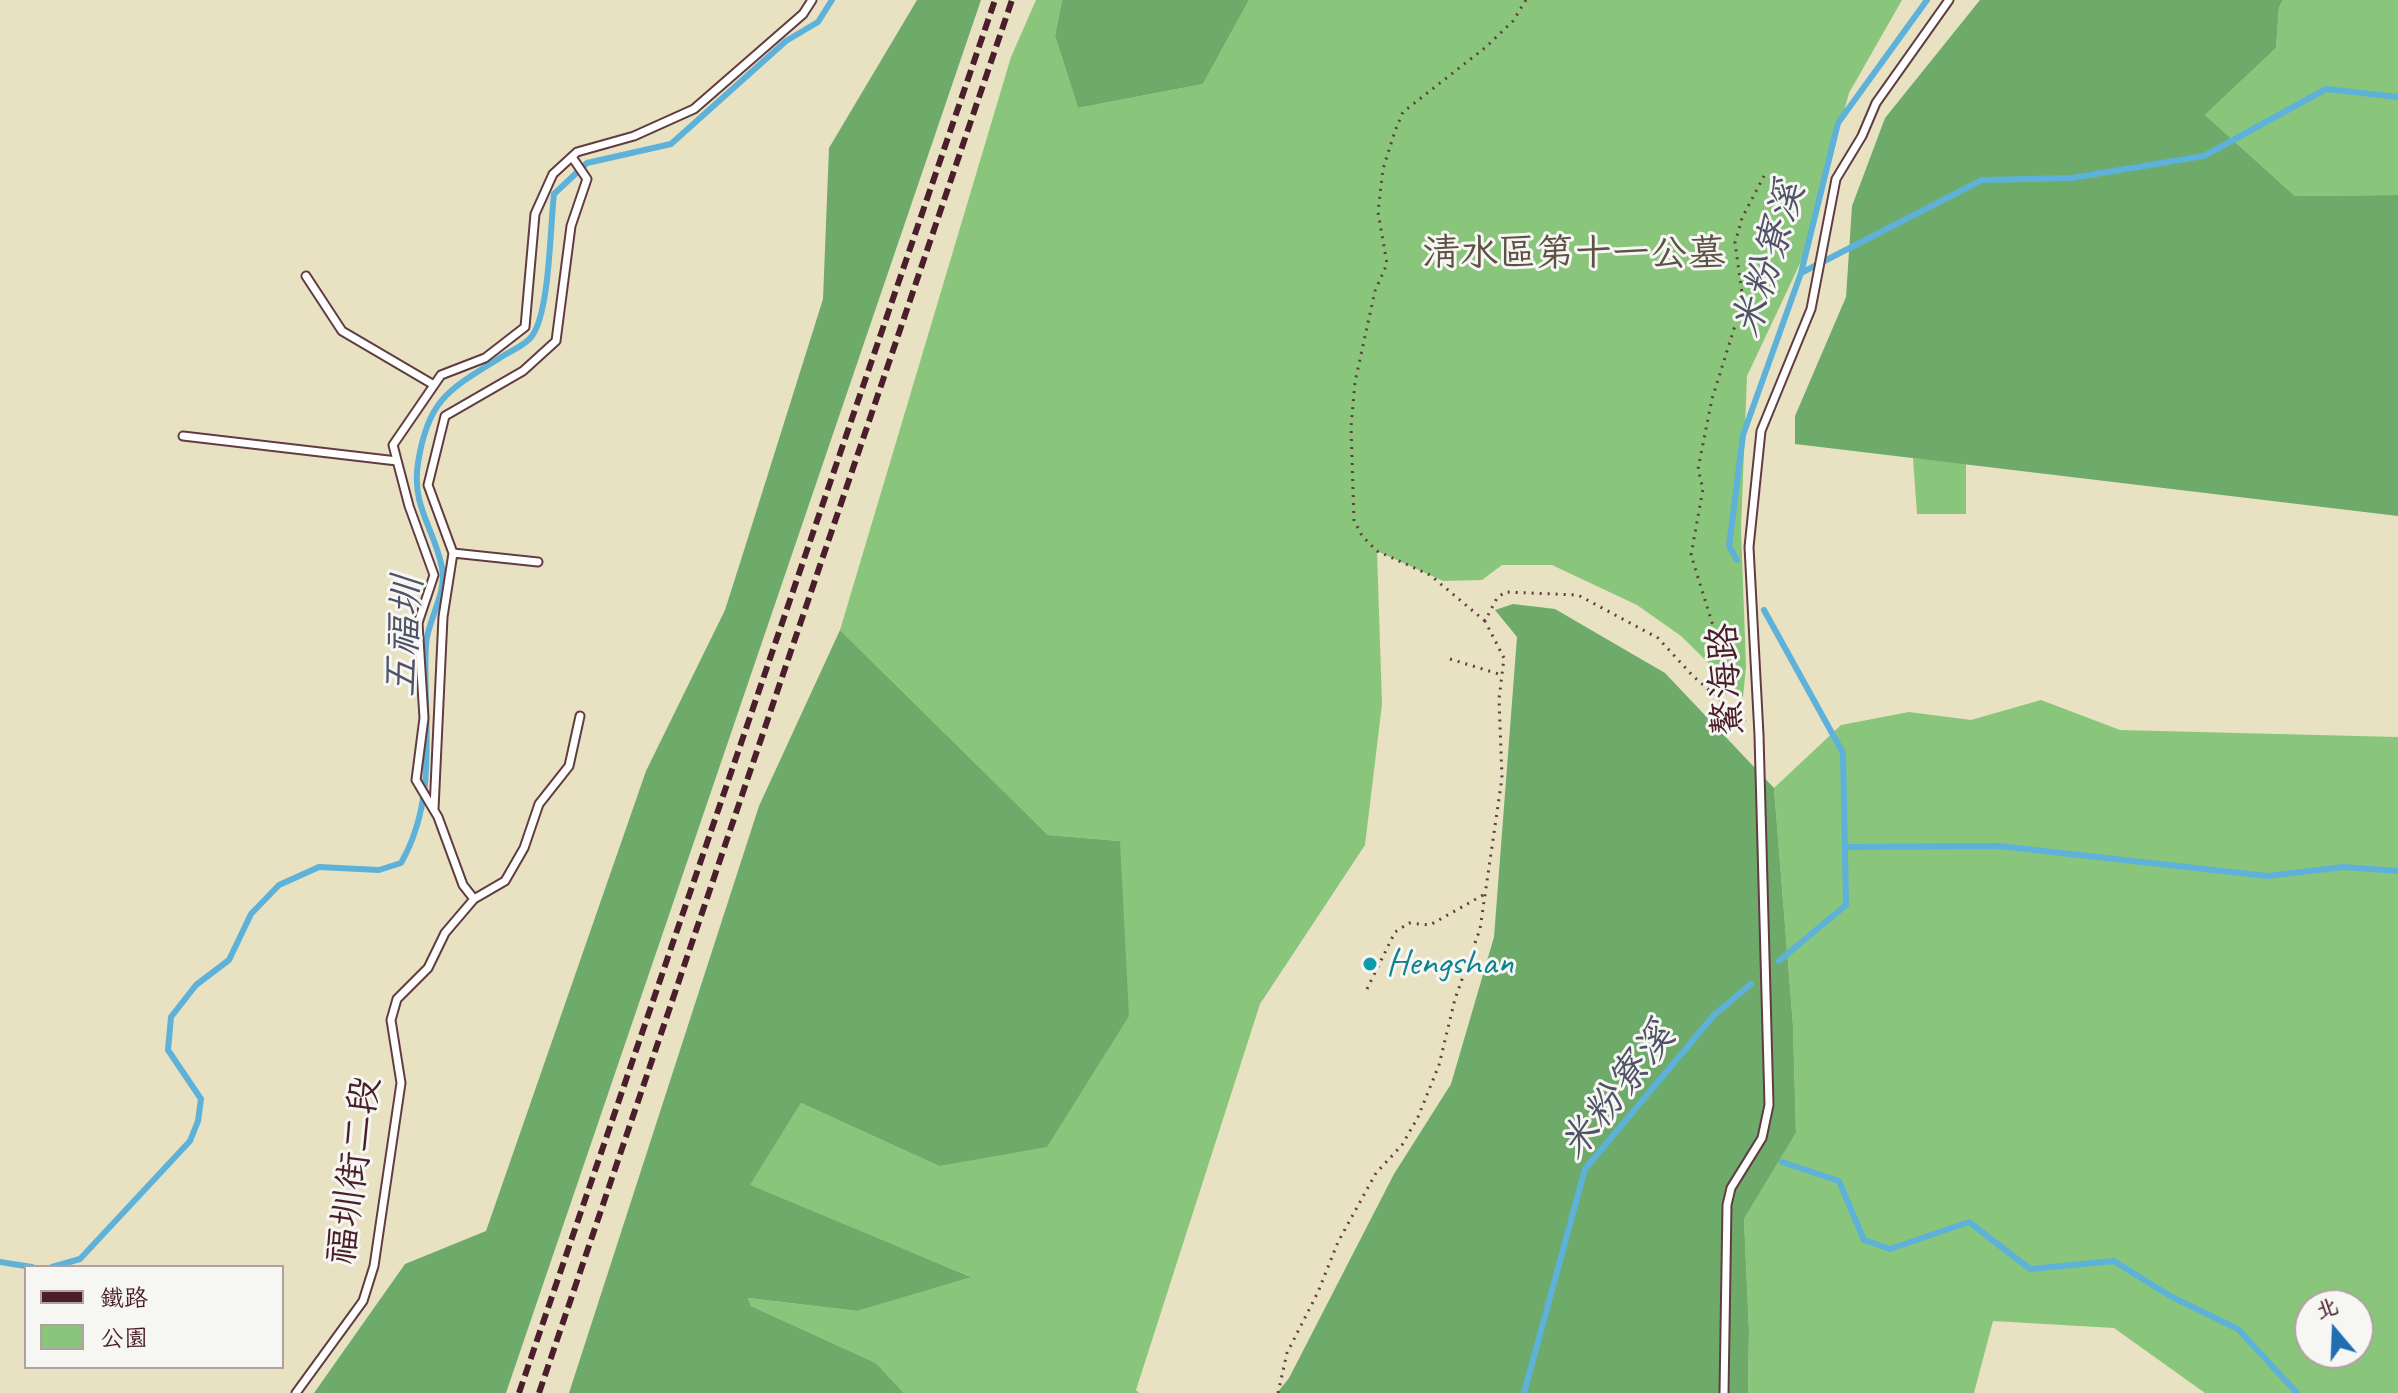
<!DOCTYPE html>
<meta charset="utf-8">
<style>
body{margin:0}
#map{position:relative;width:2398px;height:1393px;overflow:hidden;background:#e8e2c2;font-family:Caveat,"LXGW WenKai TC",sans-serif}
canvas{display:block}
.legend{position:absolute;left:24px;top:1265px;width:260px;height:104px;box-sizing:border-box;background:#f6f6f2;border:2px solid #b1a0a2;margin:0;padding:10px 14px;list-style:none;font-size:24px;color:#4a1f2b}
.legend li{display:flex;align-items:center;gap:16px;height:40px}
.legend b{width:40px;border:2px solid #b1a0a2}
.north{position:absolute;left:2294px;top:1289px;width:80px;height:80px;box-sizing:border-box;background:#f6f6f2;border:2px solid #b1a0a2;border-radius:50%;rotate:341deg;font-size:22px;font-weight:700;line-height:32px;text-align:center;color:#4a1f2b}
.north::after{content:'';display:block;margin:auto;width:28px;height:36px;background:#1f6fb2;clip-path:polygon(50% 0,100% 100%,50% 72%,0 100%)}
</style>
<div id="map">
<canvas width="2398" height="1393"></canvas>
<ul class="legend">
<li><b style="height:10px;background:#4a1f2b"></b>鐵路</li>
<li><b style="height:22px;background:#89c67b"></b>公園</li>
</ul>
<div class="north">北</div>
</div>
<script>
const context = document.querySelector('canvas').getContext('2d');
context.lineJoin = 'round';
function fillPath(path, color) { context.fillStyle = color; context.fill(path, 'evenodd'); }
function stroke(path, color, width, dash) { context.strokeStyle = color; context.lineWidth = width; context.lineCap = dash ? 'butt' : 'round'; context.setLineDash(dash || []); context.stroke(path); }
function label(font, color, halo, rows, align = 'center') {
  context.font = font + ' Caveat,"LXGW WenKai TC",sans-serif'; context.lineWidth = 6; context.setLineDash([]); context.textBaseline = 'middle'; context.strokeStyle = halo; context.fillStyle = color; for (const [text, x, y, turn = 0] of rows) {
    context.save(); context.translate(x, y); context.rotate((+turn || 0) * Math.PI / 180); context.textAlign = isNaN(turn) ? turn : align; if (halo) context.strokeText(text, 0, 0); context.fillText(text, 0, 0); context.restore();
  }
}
const green = new Path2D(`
 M 1036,0 L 1062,0 L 1055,36 L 1078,108 L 1203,84 L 1249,0 L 1902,0 L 1849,93 L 1804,255 L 1747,376 L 1741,529 L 1746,667 L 1743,697 L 1681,636 L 1637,605 L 1552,565 L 1502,565 L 1482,580 L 1443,581 L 1377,551 L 1382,704 L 1365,845 L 1260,1004 L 1136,1390 L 1139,1393 L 904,1393 L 876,1363 L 751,1306 L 748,1298 L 857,1311 L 969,1276 L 749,1186 L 801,1103 L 939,1166 L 1120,841 L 1048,835 L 840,630 L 1011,57 Z
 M 2283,0 L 2398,0 L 2398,195 L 2295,196 L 2205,115 L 2276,48 L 2279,7 Z
 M 1913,458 L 1966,464 L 1966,514 L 1917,514 Z
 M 2041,700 L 2120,730 L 2398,737 L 2398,1393 L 2205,1393 L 2114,1328 L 1993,1321 L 1974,1393 L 1748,1393 L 1749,1330 L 1744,1219 L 1796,1133 L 1793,1025 L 1774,788 L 1841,725 L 1909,712 L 1971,720 ZM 2310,1305 L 2358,1305 L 2358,1353 L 2310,1353 Z`);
const forest = new Path2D(`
 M 917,0 L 981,0 L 506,1393 L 314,1393 L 405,1264 L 486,1231 L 646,771 L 725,610 L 740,563 L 823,299 L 829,148 Z
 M 1062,0 L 1249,0 L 1203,84 L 1078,108 L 1055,36 Z
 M 1980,0 L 2283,0 L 2279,7 L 2276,48 L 2205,115 L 2295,196 L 2398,195 L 2398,516 L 1795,444 L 1795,416 L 1846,297 L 1852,206 L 1885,118 Z
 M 1513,604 L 1555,609 L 1665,673 L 1774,788 L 1793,1025 L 1796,1133 L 1744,1219 L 1749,1330 L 1748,1393 L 1277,1393 L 1289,1378 L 1394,1174 L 1451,1084 L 1494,937 L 1517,637 L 1495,610 Z
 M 840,630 L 1048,835 L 1120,841 L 1129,1016 L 1047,1147 L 939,1166 L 801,1103 L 750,1185 L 971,1277 L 857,1311 L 748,1298 L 751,1306 L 876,1363 L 904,1393 L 569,1393 L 759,806 Z`);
const stream = new Path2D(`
 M 1801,273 L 1982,180 L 2072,178 L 2204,156 L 2326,89 L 2398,97
 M 1737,560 L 1729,546 L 1743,435 L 1801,273 L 1838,123 L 1927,0
 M 1764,610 L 1843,753 L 1846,905 L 1779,961
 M 1845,847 L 1999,846 L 2267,876 L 2344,867 L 2398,871
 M 1782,1162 L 1839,1181 L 1864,1240 L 1890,1249 L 1969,1222 L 2030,1269 L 2114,1261 L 2170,1296 L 2238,1329 L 2297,1393
 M 0,1262 L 32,1267
 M 52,1267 L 80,1259 L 190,1141 L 198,1121 L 201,1099 L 168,1050 L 171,1017 L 196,985 L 229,960 L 251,914 L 279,885 L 319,867 L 379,870 L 401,863 C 440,795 422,719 426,644 C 428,619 447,594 442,568 C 435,529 411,507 418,463 C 428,398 450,389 503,356 C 512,350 526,345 532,336 C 550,311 550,227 554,194 L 587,163 L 671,144 L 786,41 L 818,22 L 832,0
 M 1524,1393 L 1585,1169 L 1714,1015 L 1751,984`);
const path = new Path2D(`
 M 1485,621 L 1430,575 L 1377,551 L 1362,536 L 1354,520 L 1351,427 L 1355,382 L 1375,291 L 1387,264 L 1378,212 L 1383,169 L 1395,131 L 1403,112 L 1486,47 L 1513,21 L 1526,0
 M 1450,659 L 1502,675
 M 1724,702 L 1726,680 L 1719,645 L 1691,555 L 1703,489 L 1698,469 L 1712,399 L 1743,300 L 1735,243 L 1742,218 L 1764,176
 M 1367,989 L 1395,932 L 1409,923 L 1430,925 L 1483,895
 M 1278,1393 L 1287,1353 L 1318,1292 L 1338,1242 L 1376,1173 L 1402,1145 L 1418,1117 L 1439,1065 L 1455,999 L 1480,929 L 1502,778 L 1499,699 L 1504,658 L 1485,621 L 1497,598 L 1505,592 L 1578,595 L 1658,638 L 1693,676 L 1746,722`);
const lane = new Path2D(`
 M 306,276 L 342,331 L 434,385
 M 183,436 L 397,461
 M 453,553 L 538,562
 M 434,809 L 443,617 L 453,553 L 428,485 L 445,416 L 523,371 L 556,341 L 571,226 L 587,179 L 572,157
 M 474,899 L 505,881 L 524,848 L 539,804 L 569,766 L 580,716
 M 296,1393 L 363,1301 L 374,1266 L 401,1083 L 391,1020 L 397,999 L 428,968 L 445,933 L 474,899 L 463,885 L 438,817 L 416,780 L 424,718 L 418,623 L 434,575 L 409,506 L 393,445 L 441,375 L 485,358 L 525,327 L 535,214 L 553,174 L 577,152 L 634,136 L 694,109 L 803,14 L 812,0
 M 1724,1393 L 1727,1205 L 1731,1188 L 1762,1138 L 1769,1105 L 1759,735 L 1749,547 L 1761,431 L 1811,309 L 1836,179 L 1862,136 L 1876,103 L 1949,0`);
const rail = new Path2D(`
 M 519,1393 L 995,0
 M 539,1393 L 1012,0`);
const markers = [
 [1370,964,8,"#0f9aa8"]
];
const parkNames = [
 ["清水區第十一公墓",1574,255]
];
const streetNames = [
 ["鰲海路",1727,680,-93],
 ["福圳街二段",355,1171,-82]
];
const cultureNames = [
 ["Hengshan",1386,964]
];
const waterNames = [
 ["米粉寮溪",1770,260,-73],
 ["五福圳",406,637,-86],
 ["米粉寮溪",1618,1092,-52]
];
fillPath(green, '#89c67b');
fillPath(forest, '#6eab6b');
stroke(stream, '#5eb1d9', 6);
stroke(lane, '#623c42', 11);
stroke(path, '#623c42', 3, [2, 6]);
stroke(lane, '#fff', 7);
stroke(rail, '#4a1f2b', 6, [12, 6]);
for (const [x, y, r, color] of markers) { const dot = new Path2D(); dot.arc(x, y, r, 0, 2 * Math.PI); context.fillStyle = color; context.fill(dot); stroke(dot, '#f6f6f2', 3); }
label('38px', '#5d5143', '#f6f6f2', parkNames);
label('38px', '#4a1f2b', '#f6f6f2', streetNames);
label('38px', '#0d838f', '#f6f6f2', cultureNames, 'left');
label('italic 40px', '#515268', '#f6f6f2', waterNames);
</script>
